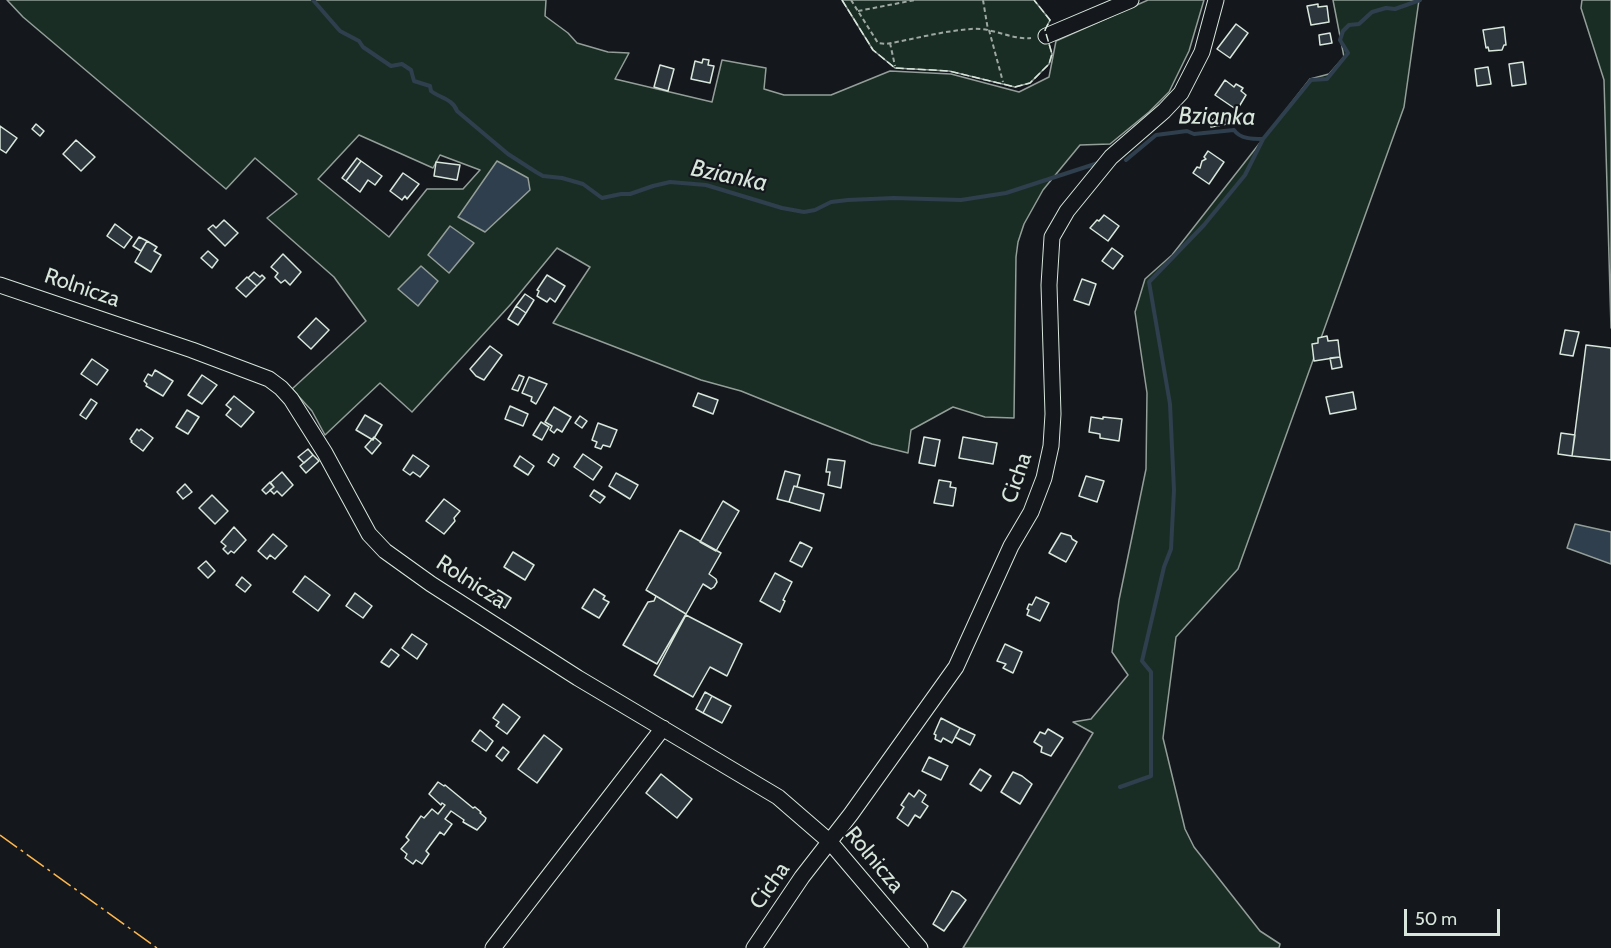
<!DOCTYPE html>
<style>
body{margin:0}
#map{position:relative;width:1611px;height:948px;overflow:hidden;background:#14181c;font-family:Cabin,sans-serif}
canvas{display:block}
.scale{position:absolute;left:1404px;top:909px;width:96px;height:27px;box-sizing:border-box;border:3px solid #d8e6dc;border-top:0;padding-left:8px;font-size:18px;line-height:21px;white-space:nowrap;color:#d8e6dc;-webkit-text-stroke:4px #14181c;paint-order:stroke}
</style>
<div id="map">
<canvas width="1611" height="948"></canvas>
<div class="scale">50 m</div>
</div>
<script>
const context = document.querySelector('canvas').getContext('2d');
context.lineJoin = 'round';
function fillPath(path, color) { context.fillStyle = color; context.fill(path, 'evenodd'); }
function stroke(path, color, width, dash) { context.strokeStyle = color; context.lineWidth = width; context.lineCap = dash ? 'butt' : 'round'; context.setLineDash(dash || []); context.stroke(path); }
function label(font, color, halo, rows, align = 'center') {
  context.font = font + ' Cabin,sans-serif'; context.lineWidth = 4.5; context.setLineDash([]); context.textBaseline = 'middle'; context.strokeStyle = halo; context.fillStyle = color; for (const [text, x, y, turn = 0] of rows) {
    context.save(); context.translate(x, y); context.rotate((+turn || 0) * Math.PI / 180); context.textAlign = isNaN(turn) ? turn : align; if (halo) context.strokeText(text, 0, 0); context.fillText(text, 0, 0); context.restore();
  }
}
const green = new Path2D(`
 M 7,0 L 546,0 L 545,16 L 568,33 L 577,43 L 608,52 L 629,53 L 615,79 L 712,102 L 722,60 L 766,68 L 764,89 L 784,95 L 831,95 L 890,71 L 951,74 L 1019,92 L 1049,77 L 1056,41 L 1148,0 L 1204,0 L 1189,51 L 1169,92 L 1149,112 L 1110,144 L 1080,145 L 1043,190 L 1024,224 L 1018,242 L 1016,257 L 1014,418 L 985,417 L 953,407 L 911,430 L 908,453 L 872,444 L 741,391 L 701,380 L 553,323 L 590,267 L 557,248 L 511,304 L 412,412 L 380,383 L 325,435 L 312,411 L 292,389 L 366,321 L 334,277 L 267,218 L 297,194 L 255,158 L 226,189 L 23,17 ZM 359,135 L 433,168 L 440,155 L 480,170 L 463,189 L 427,189 L 389,237 L 318,179 Z
 M 842,0 L 1034,0 L 1050,20 L 1045,30 L 1052,54 L 1049,64 L 1030,83 L 1015,87 L 949,71 L 895,68 L 873,50 Z
 M 1333,0 L 1419,0 L 1404,107 L 1238,569 L 1176,637 L 1163,738 L 1185,829 L 1194,847 L 1260,931 L 1280,944 L 1279,948 L 963,948 L 1093,733 L 1073,722 L 1091,719 L 1128,675 L 1112,652 L 1119,600 L 1146,469 L 1147,393 L 1135,312 L 1145,279 L 1172,255 L 1310,79 L 1329,74 L 1344,57 Z
 M 1582,0 L 1611,0 L 1611,328 L 1604,80 L 1581,8 Z`);
const water = new Path2D(`
 M 497,161 L 528,178 L 530,190 L 485,232 L 458,217 Z
 M 450,226 L 474,243 L 449,273 L 428,255 Z
 M 421,266 L 438,281 L 418,306 L 398,289 Z
 M 1575,524 L 1611,532 L 1611,564 L 1567,548 Z`);
const stream = new Path2D(`
 M 313,0 L 340,31 L 359,41 L 363,47 L 391,66 L 402,64 L 411,70 L 414,81 L 430,86 L 431,91 C 440,98 453,99 457,111 L 508,154 L 536,172 L 543,176 L 562,178 L 583,184 L 602,198 L 621,194 L 630,194 L 653,186 L 670,182 L 706,185 L 782,208 L 804,212 L 815,210 L 831,202 L 848,200 L 894,198 L 961,200 L 1006,193 L 1098,163
 M 1126,160 L 1156,135 L 1187,131 L 1194,134 L 1234,130 C 1240,139 1253,139 1263,139 L 1311,80 L 1327,79 L 1348,53 L 1340,40 L 1343,31 L 1349,25 L 1359,24 L 1372,12 L 1386,8 L 1395,9 L 1420,0
 M 1120,787 L 1151,776 L 1151,672 L 1142,661 L 1164,567 L 1171,549 L 1174,490 L 1170,404 L 1149,282 L 1204,225 L 1245,175 L 1263,139`);
const building = new Path2D(`
 M 1318,4 L 1318,7 L 1327,6 L 1329,22 L 1311,25 L 1307,6 Z
 M 1236,24 L 1248,33 L 1230,58 L 1217,49 Z
 M 1504,27 L 1506,45 L 1504,45 L 1502,50 L 1489,51 L 1488,47 L 1486,48 L 1483,30 Z
 M 1330,33 L 1332,43 L 1320,45 L 1319,35 Z
 M 703,59 L 709,60 L 708,65 L 714,66 L 710,83 L 691,79 L 695,61 L 702,63 Z
 M 1523,62 L 1526,84 L 1512,86 L 1509,64 Z
 M 660,65 L 674,69 L 668,91 L 654,87 Z
 M 1488,67 L 1491,84 L 1477,86 L 1475,69 Z
 M 1225,80 L 1234,87 L 1236,84 L 1243,88 L 1241,91 L 1246,95 L 1237,110 L 1215,95 Z
 M 1225,116 L 1227,124 L 1211,127 L 1210,120 Z
 M 36,124 L 44,131 L 40,136 L 32,129 Z
 M 0,126 L 17,138 L 6,153 L 0,149 Z
 M 76,140 L 95,157 L 81,171 L 63,154 Z
 M 1208,151 L 1224,162 L 1209,184 L 1193,173 L 1197,167 L 1200,168 L 1202,161 L 1206,159 L 1204,157 Z
 M 357,158 L 361,161 L 346,181 L 342,178 Z
 M 361,161 L 382,176 L 375,185 L 368,180 L 360,192 L 346,181 Z
 M 436,162 L 460,165 L 457,180 L 434,176 Z
 M 403,173 L 419,184 L 407,199 L 405,196 L 402,200 L 390,191 Z
 M 1104,215 L 1119,226 L 1108,241 L 1090,228 L 1097,220 L 1099,221 Z
 M 224,220 L 238,233 L 225,246 L 208,229 L 213,225 L 216,228 Z
 M 115,224 L 132,237 L 124,248 L 107,236 Z
 M 139,237 L 147,241 L 141,251 L 133,246 Z
 M 147,241 L 157,247 L 154,251 L 161,255 L 151,272 L 135,262 Z
 M 1112,248 L 1123,256 L 1113,269 L 1102,261 Z
 M 208,251 L 218,260 L 212,268 L 201,258 Z
 M 283,254 L 301,272 L 290,285 L 285,280 L 281,283 L 275,277 L 278,273 L 271,267 Z
 M 254,272 L 260,277 L 262,275 L 265,278 L 257,286 L 248,278 Z
 M 547,275 L 565,286 L 555,302 L 550,298 L 547,302 L 537,296 L 539,291 L 537,290 Z
 M 247,277 L 257,286 L 246,297 L 236,288 Z
 M 1082,279 L 1096,284 L 1089,305 L 1074,300 Z
 M 525,294 L 534,300 L 526,313 L 516,306 Z
 M 516,306 L 526,313 L 518,325 L 508,319 Z
 M 316,318 L 329,330 L 311,349 L 298,337 Z
 M 1565,330 L 1579,332 L 1573,356 L 1560,354 Z
 M 1327,336 L 1328,341 L 1338,340 L 1340,357 L 1314,361 L 1312,344 L 1318,343 L 1318,338 Z
 M 1586,345 L 1611,348 L 1611,460 L 1572,456 Z
 M 490,346 L 502,355 L 484,380 L 476,376 L 470,369 Z
 M 1340,357 L 1342,367 L 1332,369 L 1330,358 Z
 M 92,359 L 108,370 L 97,385 L 81,374 Z
 M 155,370 L 173,381 L 163,396 L 146,386 L 147,384 L 144,381 L 148,374 L 152,376 Z
 M 202,375 L 217,385 L 202,404 L 188,395 Z
 M 519,375 L 524,377 L 518,391 L 512,389 Z
 M 529,377 L 547,384 L 536,404 L 531,401 L 532,397 L 522,393 Z
 M 1353,392 L 1356,409 L 1330,414 L 1326,397 Z
 M 698,393 L 718,400 L 713,414 L 693,406 Z
 M 234,396 L 254,412 L 241,427 L 226,415 L 231,409 L 226,405 Z
 M 91,399 L 97,403 L 86,419 L 80,415 Z
 M 510,406 L 528,414 L 523,426 L 505,419 Z
 M 554,407 L 571,417 L 562,432 L 557,429 L 554,433 L 550,430 L 552,426 L 545,422 Z
 M 187,410 L 199,417 L 188,434 L 176,427 Z
 M 365,415 L 382,425 L 373,440 L 356,430 Z
 M 580,416 L 587,421 L 582,428 L 575,423 Z
 M 1091,417 L 1103,419 L 1103,417 L 1122,419 L 1119,441 L 1100,438 L 1100,434 L 1089,432 Z
 M 541,422 L 549,427 L 542,440 L 533,435 Z
 M 598,423 L 617,430 L 610,447 L 603,445 L 601,449 L 595,447 L 597,442 L 592,440 Z
 M 137,429 L 139,431 L 141,429 L 153,438 L 143,451 L 131,442 L 132,441 L 130,439 Z
 M 1561,433 L 1575,435 L 1572,456 L 1558,454 Z
 M 374,437 L 381,443 L 372,454 L 365,447 Z
 M 924,437 L 940,440 L 935,466 L 919,463 Z
 M 963,437 L 997,443 L 993,464 L 959,458 Z
 M 308,449 L 313,455 L 304,463 L 298,457 Z
 M 553,454 L 559,458 L 554,466 L 548,462 Z
 M 583,454 L 602,467 L 593,480 L 574,467 Z
 M 313,455 L 319,461 L 306,473 L 300,466 Z
 M 413,455 L 429,466 L 420,477 L 413,472 L 410,475 L 403,470 Z
 M 520,456 L 534,466 L 528,475 L 514,466 Z
 M 828,459 L 845,461 L 841,488 L 828,485 L 830,472 L 826,472 Z
 M 785,471 L 800,475 L 797,487 L 794,486 L 789,502 L 777,499 Z
 M 282,472 L 293,485 L 282,496 L 277,491 L 274,494 L 270,490 L 274,487 L 270,483 Z
 M 616,473 L 638,485 L 630,499 L 609,486 Z
 M 1086,476 L 1104,481 L 1097,502 L 1079,496 Z
 M 939,480 L 951,482 L 950,487 L 956,488 L 953,506 L 934,503 Z
 M 270,482 L 274,487 L 266,494 L 262,490 Z
 M 185,484 L 192,492 L 183,499 L 177,492 Z
 M 794,486 L 824,494 L 820,511 L 789,502 Z
 M 594,490 L 605,497 L 600,503 L 590,496 Z
 M 212,495 L 228,511 L 215,524 L 199,508 Z
 M 444,499 L 460,511 L 454,518 L 455,521 L 444,534 L 426,521 Z
 M 723,501 L 739,511 L 716,551 L 700,542 Z
 M 234,527 L 246,540 L 234,553 L 231,551 L 228,554 L 223,549 L 226,546 L 221,542 Z
 M 680,530 L 721,553 L 709,574 L 716,579 L 717,582 L 714,587 L 711,589 L 703,584 L 686,614 L 646,590 Z
 M 1061,533 L 1071,536 L 1072,539 L 1077,542 L 1066,562 L 1049,553 Z
 M 273,534 L 287,546 L 275,559 L 270,555 L 267,559 L 258,551 Z
 M 800,542 L 812,548 L 802,567 L 790,561 Z
 M 513,552 L 534,565 L 525,580 L 504,567 Z
 M 206,561 L 215,571 L 208,578 L 198,568 Z
 M 775,573 L 792,582 L 783,600 L 785,601 L 780,612 L 760,601 Z
 M 305,576 L 330,595 L 318,611 L 293,592 Z
 M 242,577 L 251,585 L 245,592 L 236,585 Z
 M 594,589 L 605,596 L 603,599 L 609,602 L 599,618 L 582,608 Z
 M 498,590 L 511,598 L 505,608 L 492,600 Z
 M 355,593 L 372,606 L 363,618 L 346,606 Z
 M 656,596 L 686,614 L 657,664 L 623,645 L 648,602 L 654,601 Z
 M 1036,597 L 1049,603 L 1040,621 L 1027,615 L 1029,610 L 1027,609 L 1029,604 L 1032,605 Z
 M 686,615 L 742,644 L 727,676 L 710,667 L 693,697 L 654,675 Z
 M 412,634 L 427,644 L 417,659 L 402,648 Z
 M 1005,644 L 1022,652 L 1013,673 L 1003,668 L 1006,664 L 997,661 Z
 M 391,649 L 399,655 L 389,667 L 381,662 Z
 M 705,692 L 712,696 L 703,713 L 696,709 Z
 M 712,696 L 731,706 L 722,723 L 703,713 Z
 M 503,704 L 520,717 L 507,734 L 496,726 L 499,722 L 493,718 Z
 M 941,718 L 960,728 L 952,743 L 943,738 L 941,742 L 935,739 L 936,735 L 934,734 Z
 M 960,728 L 975,735 L 970,745 L 955,737 Z
 M 1048,729 L 1063,738 L 1051,756 L 1041,752 L 1042,747 L 1034,742 L 1040,732 L 1045,734 Z
 M 480,730 L 493,741 L 486,751 L 472,741 Z
 M 544,735 L 562,749 L 537,783 L 518,769 Z
 M 503,747 L 509,752 L 502,761 L 496,756 Z
 M 929,757 L 948,766 L 941,780 L 922,771 Z
 M 980,769 L 991,776 L 981,791 L 970,784 Z
 M 1013,772 L 1022,776 L 1032,784 L 1020,804 L 1001,792 Z
 M 661,774 L 692,799 L 677,818 L 646,793 Z
 M 438,782 L 444,786 L 445,785 L 473,808 L 475,807 L 481,812 L 480,813 L 486,818 L 485,821 L 477,830 L 463,822 L 464,820 L 451,811 L 445,819 L 452,824 L 444,835 L 440,832 L 426,851 L 429,854 L 422,864 L 416,860 L 413,864 L 405,858 L 407,854 L 401,849 L 409,840 L 406,837 L 421,816 L 424,818 L 432,809 L 438,814 L 445,805 L 442,803 L 441,805 L 429,794 Z
 M 919,790 L 926,795 L 922,802 L 928,806 L 920,818 L 915,815 L 908,826 L 897,818 L 904,807 L 901,805 L 909,793 L 914,797 Z
 M 952,891 L 959,894 L 966,900 L 944,931 L 933,924 Z`);
const path = new Path2D(`
 M 851,0 L 878,43 L 886,44 C 914,39 943,31 971,29 C 992,27 1011,40 1031,38
 M 983,0 L 988,30
 M 858,11 L 915,0
 M 989,30 L 1003,82
 M 890,43 L 895,66`);
const minor = new Path2D(`
 M 1046,36 L 1131,0
 M 0,285 L 192,350 L 269,379 L 281,388 L 291,399 L 325,453 L 369,534 L 385,551 L 431,584 L 578,678 L 778,797 L 830,842 L 920,948
 M 493,948 L 663,728
 M 754,948 L 802,877 L 851,814 L 956,667 L 1011,546 L 1031,512 L 1044,478 L 1051,446 L 1053,414 L 1049,285 L 1052,237 L 1067,211 L 1111,157 L 1164,111 L 1181,93 L 1202,52 L 1216,0`);
const fence = new Path2D(`
 M 842,0 L 873,50 L 895,68 L 949,71 L 1015,87 L 1030,83 L 1049,64 L 1052,54 L 1045,30 L 1050,20 L 1034,0`);
const power = new Path2D(`
 M 0,835 L 157,948`);
const streetNames = [
 ["Rolnicza",82,288,19],
 ["Cicha",1017,478,-71],
 ["Rolnicza",471,582,33],
 ["Rolnicza",874,860,50],
 ["Cicha",770,886,-55]
];
const waterNames = [
 ["Bzianka",1217,117,1],
 ["Bzianka",729,176,12]
];
fillPath(green, '#1a2d24');
stroke(green, '#939e99', 1.5);
fillPath(water, '#2f3f4d');
stroke(water, '#939e99', 1.5);
stroke(stream, '#2f3f4d', 4);
fillPath(building, '#2c363c');
stroke(building, '#d8e6dc', 1.5);
stroke(minor, '#d8e6dc', 17);
stroke(path, '#9da8a2', 2, [4.5, 3]);
stroke(minor, '#14181c', 15);
stroke(fence, '#d8e6dc', 1.5, [8, 3]);
stroke(power, '#ffb74d', 1.5, [21, 4.5, 3, 4.5]);
label('22px', '#d8e6dc', '#14181c', streetNames);
label('italic 24px', '#d8e6dc', '#14181c', waterNames);
</script>
